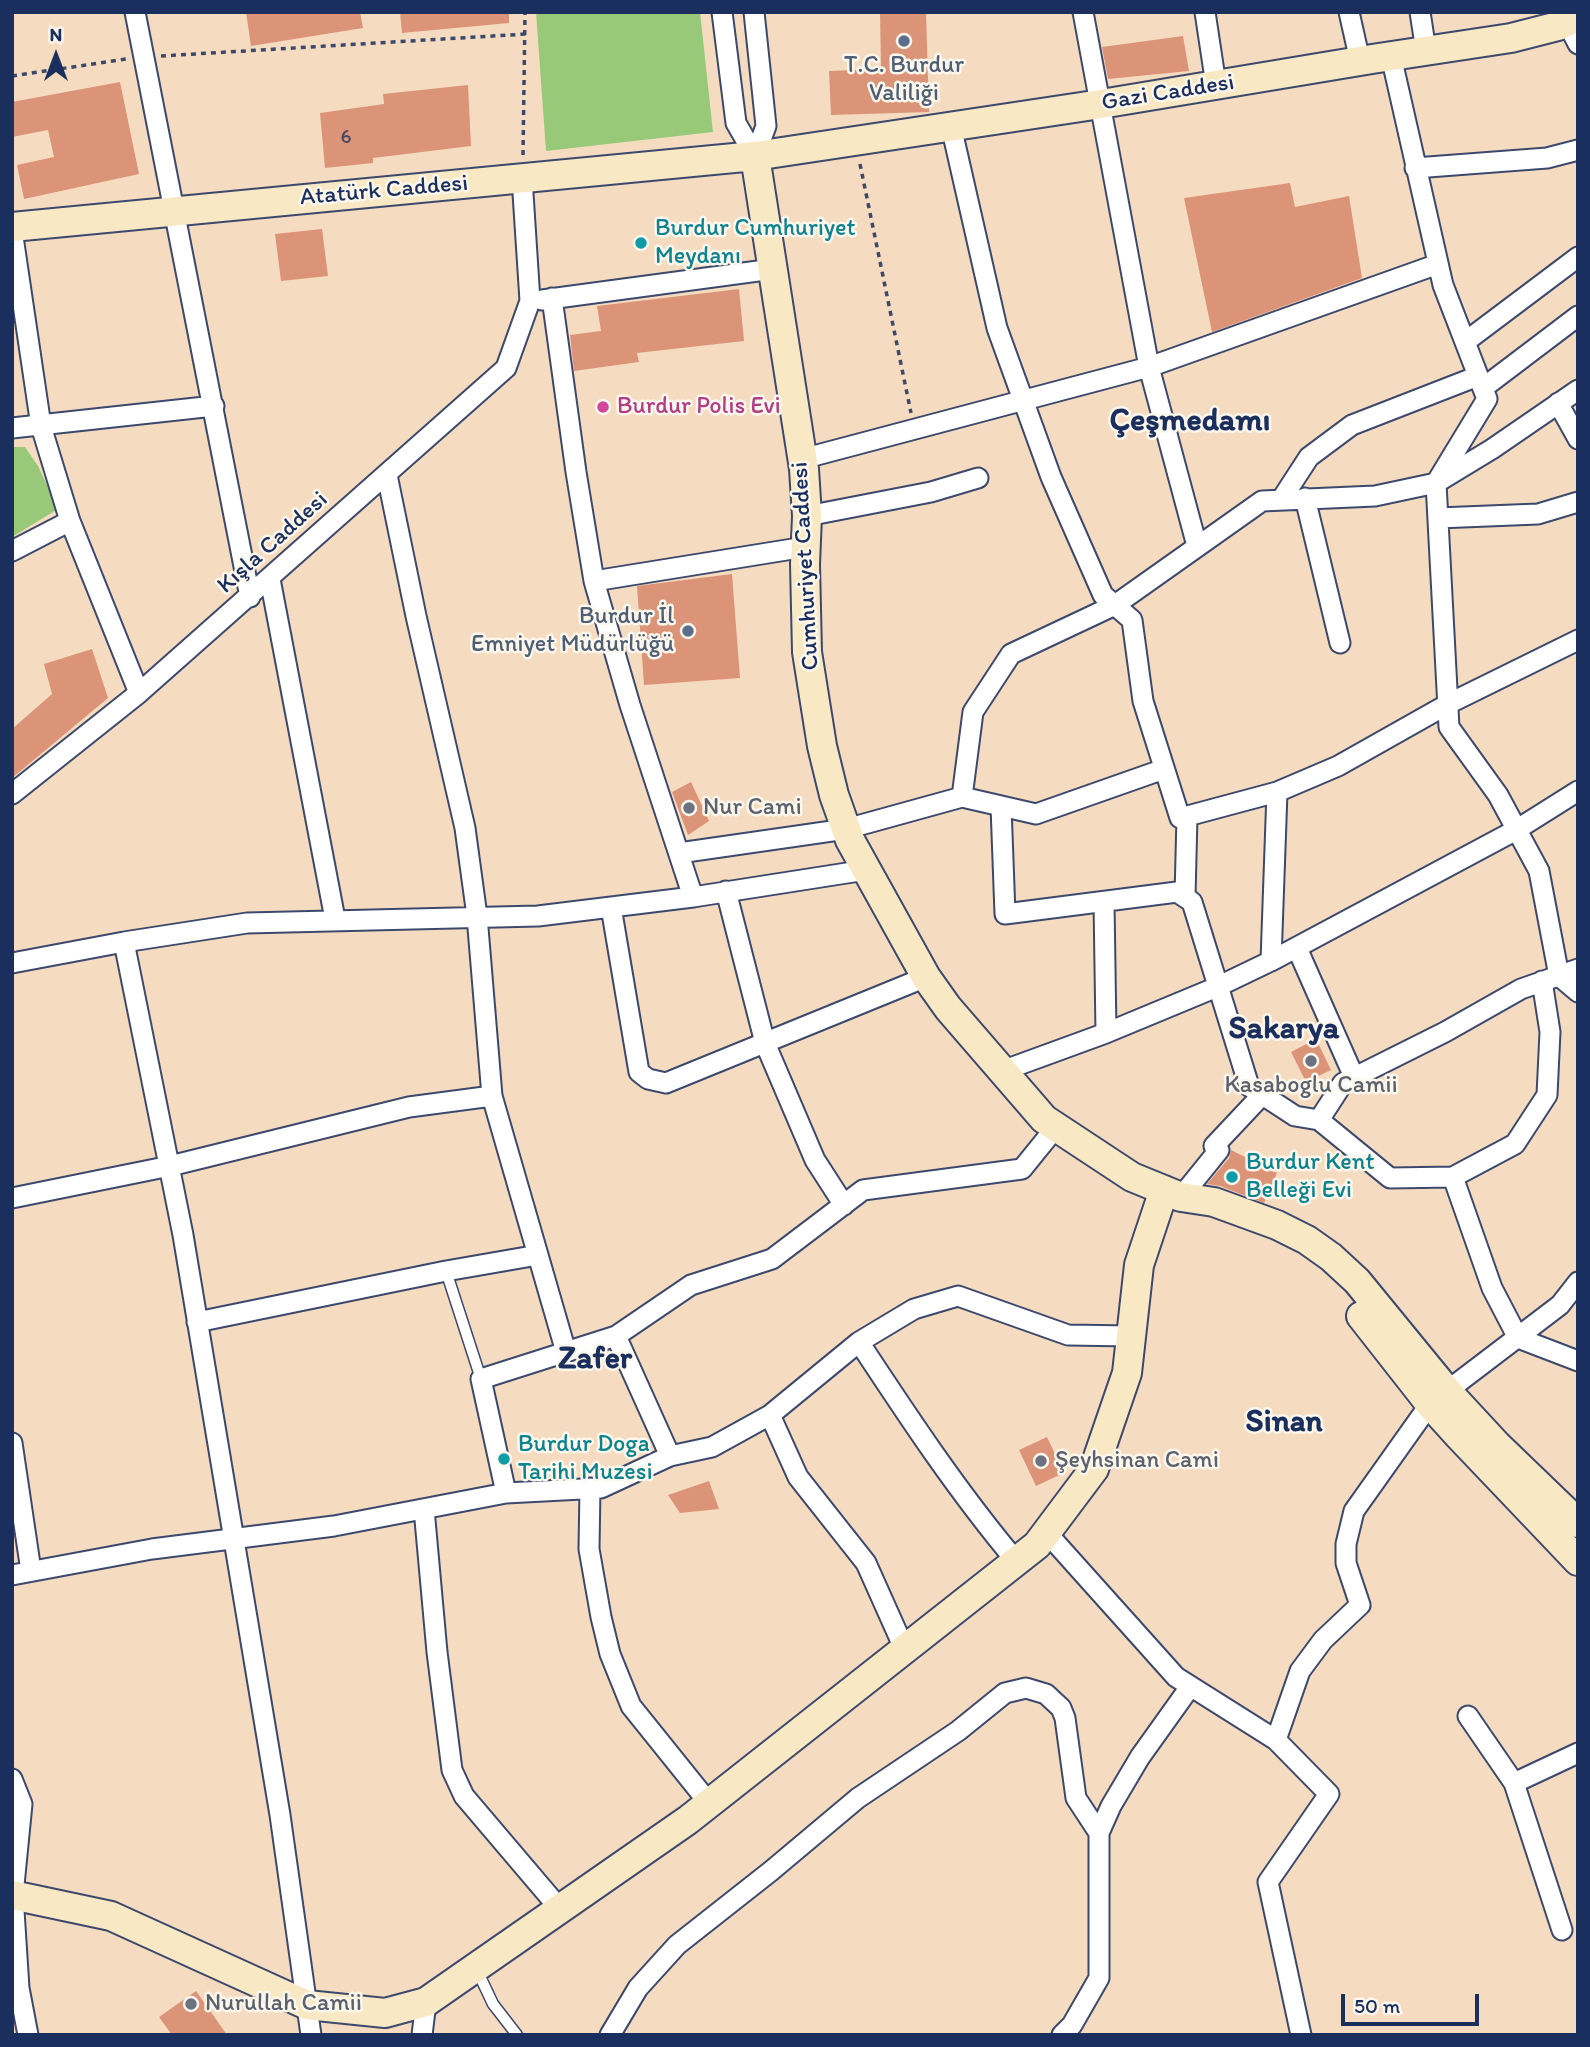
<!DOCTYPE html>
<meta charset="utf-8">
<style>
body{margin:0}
#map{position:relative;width:1590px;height:2047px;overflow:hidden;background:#f5dcc0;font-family:Itim,sans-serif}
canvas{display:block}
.frame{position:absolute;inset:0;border:14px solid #1b2f5e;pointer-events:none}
.north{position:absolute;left:21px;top:21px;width:70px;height:70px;-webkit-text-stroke:5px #fbf7ec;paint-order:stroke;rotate:0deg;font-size:19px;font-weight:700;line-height:28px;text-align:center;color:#1b2f5e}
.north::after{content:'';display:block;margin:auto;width:24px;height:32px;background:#1b2f5e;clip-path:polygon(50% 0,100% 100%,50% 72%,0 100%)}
.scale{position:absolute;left:1341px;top:1994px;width:138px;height:32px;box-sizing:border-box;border:4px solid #1b2f5e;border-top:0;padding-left:9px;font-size:21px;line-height:24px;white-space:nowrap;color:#1b2f5e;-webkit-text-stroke:5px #fbf7ec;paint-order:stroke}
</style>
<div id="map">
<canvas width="1590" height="2047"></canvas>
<div class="frame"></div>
<div class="north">N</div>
<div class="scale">50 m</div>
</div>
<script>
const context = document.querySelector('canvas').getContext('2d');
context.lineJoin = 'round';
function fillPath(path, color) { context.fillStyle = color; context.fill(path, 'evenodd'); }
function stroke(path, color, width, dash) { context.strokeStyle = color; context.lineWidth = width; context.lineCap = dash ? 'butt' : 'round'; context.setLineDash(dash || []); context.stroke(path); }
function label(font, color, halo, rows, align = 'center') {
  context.font = font + ' Itim,sans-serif'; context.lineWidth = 5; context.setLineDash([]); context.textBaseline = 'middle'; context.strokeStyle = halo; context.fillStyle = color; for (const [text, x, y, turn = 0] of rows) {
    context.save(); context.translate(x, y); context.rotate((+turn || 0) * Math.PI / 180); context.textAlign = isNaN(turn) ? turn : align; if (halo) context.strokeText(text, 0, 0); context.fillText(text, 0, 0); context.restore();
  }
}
const green = new Path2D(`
 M 536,12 L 700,12 L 713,132 L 546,151 Z
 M 12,447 L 25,447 L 38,466 L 58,509 L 12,537 Z`);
const building = new Path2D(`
 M 246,12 L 360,12 L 363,28 L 251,46 Z
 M 400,12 L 509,12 L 509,23 L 402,33 Z
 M 880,12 L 926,12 L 929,112 L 831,115 L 829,71 L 881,69 Z
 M 1183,36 L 1189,71 L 1108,79 L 1102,47 Z
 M 120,82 L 139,174 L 24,199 L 17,165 L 54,157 L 48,130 L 12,137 L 12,102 Z
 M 468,85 L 471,146 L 373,158 L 373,163 L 325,168 L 320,113 L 384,104 L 383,94 Z
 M 1290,183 L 1295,207 L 1349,196 L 1362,278 L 1212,332 L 1184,198 Z
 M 322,229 L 328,276 L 281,281 L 275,234 Z
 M 739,289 L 744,341 L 637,353 L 639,362 L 574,371 L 570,335 L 601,331 L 597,306 Z
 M 732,574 L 740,678 L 644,685 L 637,586 Z
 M 92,649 L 108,698 L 12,778 L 12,729 L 52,694 L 44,664 Z
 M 691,782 L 709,821 L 688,835 L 672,792 Z
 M 1316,1039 L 1331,1070 L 1306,1082 L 1291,1052 Z
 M 1231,1150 L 1277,1173 L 1264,1203 L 1220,1186 L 1207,1184 L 1229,1158 Z
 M 1047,1437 L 1064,1473 L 1036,1486 L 1019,1450 Z
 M 709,1481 L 719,1509 L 680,1513 L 668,1495 Z
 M 196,1991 L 227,2035 L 172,2035 L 159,2017 Z`);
const path = new Path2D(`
 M 161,56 L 526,34
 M 12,76 L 126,59
 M 523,155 L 525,12
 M 860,164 L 911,413`);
const service = new Path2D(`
 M 446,1271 L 481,1379
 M 476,1968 L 493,2004 L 517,2035`);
const minor = new Path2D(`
 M 135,12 L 250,597
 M 722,12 L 736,123 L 755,156
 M 754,12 L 766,126 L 755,156
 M 1083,12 L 1149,367 L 1197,546
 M 1205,12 L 1216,85
 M 1349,12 L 1360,61
 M 1420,12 L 1426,51
 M 1562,13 L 1578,44
 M 1391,56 L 1443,285 L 1487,399 L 1436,483 L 1449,727 L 1498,795 L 1539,871 L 1559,976 L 1578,992
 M 951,126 L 997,328 L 1051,477 L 1103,595 L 1132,620 L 1143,701 L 1180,818 L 1277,792 L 1338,766 L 1448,704 L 1578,640
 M 1415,168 L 1547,158 L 1578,150
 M 12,230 L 41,426 L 70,521 L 139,693
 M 552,298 L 576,472 L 594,581 L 630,705 L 693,897
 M 542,300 L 773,269
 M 1465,342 L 1578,257
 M 1483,388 L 1578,316
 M 1558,403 L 1578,439
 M 12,428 L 214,406
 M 802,459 L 1149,367 L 1438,264
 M 387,475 L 416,616 L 465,828 L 477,916 L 492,1096 L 566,1352
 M 1305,498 L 1340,643
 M 1281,500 L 1309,457 L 1352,425 L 1478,376
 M 807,516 L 931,492 L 978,478
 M 1438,518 L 1538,514 L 1578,502
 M 12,551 L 70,521
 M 270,579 L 335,919
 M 594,581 L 805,547
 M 12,794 L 139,693 L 506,368 L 530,301 L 522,178
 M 962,797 L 973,712 L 1011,654 L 1115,605 L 1262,501 L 1375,496 L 1436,483 L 1492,449 L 1578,390
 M 1001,806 L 1005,914 L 1177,892 L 1192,902 L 1249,1086 L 1295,1116 L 1319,1120 L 1390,1178 L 1453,1177 L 1515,1144 L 1547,1095 L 1550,1032 L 1542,981
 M 679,853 L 846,829 L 962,797 L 1036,814 L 1164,769
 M 726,891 L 765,1043 L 815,1160 L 844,1205
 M 1185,897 L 1187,816
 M 1104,902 L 1106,1033
 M 611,907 L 639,1072 L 648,1079 L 666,1083 L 926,977
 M 124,942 L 183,1235 L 280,1815 L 311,2035
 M 1297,948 L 1354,1077
 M 1271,961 L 1277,792
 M 12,963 L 124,942 L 247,923 L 538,916 L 693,897 L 866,870
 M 1002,1071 L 1106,1033 L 1217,987 L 1271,961 L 1516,830 L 1578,791
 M 1319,1120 L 1343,1083 L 1445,1032 L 1521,989 L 1578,969
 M 1453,1177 L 1492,1288 L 1518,1338 L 1578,1361
 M 1181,1197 L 1219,1150 L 1214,1146 L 1262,1095
 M 12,1198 L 170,1166 L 409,1107 L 492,1096
 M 197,1322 L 446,1271 L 538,1255
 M 616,1336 L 691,1285 L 772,1259 L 863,1190 L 1022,1169 L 1056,1127
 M 859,1342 C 909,1418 958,1492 1016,1561
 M 1447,1391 L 1560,1305 L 1578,1282
 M 770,1415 L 798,1477 L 866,1563 L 904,1648
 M 12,1443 L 31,1571
 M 590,1488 L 589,1549 L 601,1617 L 610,1654 L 631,1706 L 709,1803
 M 506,1493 L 481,1379 L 616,1336 L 670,1456
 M 424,1509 L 437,1652 L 452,1770 L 464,1796 L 560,1909
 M 1046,1532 L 1176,1677 L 1276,1740 L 1329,1794 L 1268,1882 L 1301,2035
 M 12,1575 L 152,1549 L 334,1526 L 506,1493 L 601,1488 L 670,1456 L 712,1447 L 770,1415 L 859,1342 L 914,1309 L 958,1296 L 1068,1335 L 1131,1336
 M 1468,1716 L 1514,1783
 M 1276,1740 L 1300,1671 L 1323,1640 L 1360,1605 L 1346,1563 L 1346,1544 L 1354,1511 L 1430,1404
 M 12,1779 L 22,1804 L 13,1895 L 19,1988 L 28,2035
 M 1562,1930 L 1514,1783 L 1578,1753
 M 422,2035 L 426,2002
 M 610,2035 L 638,1988 L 677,1945 L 771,1871 L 858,1798 L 958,1731 L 1005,1693 L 1026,1688 L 1046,1694 L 1061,1708 L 1065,1718 L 1076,1798 L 1099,1833
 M 1062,2035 L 1072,2025 L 1099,1978 L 1099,1833 L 1111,1806 L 1140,1757 L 1190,1687`);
const secondary = new Path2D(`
 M 755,156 L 804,469 L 807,516 L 805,564 L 807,652 L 822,746 L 834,795 L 850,840 L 926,977 L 948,1008 L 1044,1119 L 1132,1177 L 1181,1197 L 1214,1202 L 1277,1225 L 1307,1240 L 1331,1257 L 1357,1281 L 1447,1391 L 1497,1445 L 1578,1523
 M 12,227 L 755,156 L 1101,104 L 1372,59 L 1511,38 L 1558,26 L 1578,17
 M 1361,1316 L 1430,1404 L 1459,1436 L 1578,1561
 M 12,1895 L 111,1916 L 307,2005 L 385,2013 L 426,2002 L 688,1820 L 1037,1545 L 1094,1469 L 1127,1373 L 1139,1265 L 1164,1190`);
const markers = [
 [904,41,7,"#5c6f8a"],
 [641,243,7,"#0f9aa8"],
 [603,407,7,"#d1479c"],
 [688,631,7,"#5c6f8a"],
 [689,808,7,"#6b7280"],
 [1311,1061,7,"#6b7280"],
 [1232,1177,7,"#0f9aa8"],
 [504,1459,7,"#0f9aa8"],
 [1041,1461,7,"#6b7280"],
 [191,2004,7,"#6b7280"]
];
const numberNames = [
 ["6",346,138]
];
const serviceNames = [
 ["T.C. Burdur",904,66],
 ["Valiliği",904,94],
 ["Burdur İl",674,617,"right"],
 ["Emniyet Müdürlüğü",674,645,"right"]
];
const streetNames = [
 ["Gazi Caddesi",1168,93,-9],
 ["Atatürk Caddesi",384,191,-5],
 ["Kışla Caddesi",273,543,-42],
 ["Cumhuriyet Caddesi",806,566,-93]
];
const cultureNames = [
 ["Burdur Cumhuriyet",655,229],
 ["Meydanı",655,257],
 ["Burdur Kent",1246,1163],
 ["Belleği Evi",1246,1191],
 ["Burdur Doga",518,1445],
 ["Tarihi Muzesi",518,1473]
];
const hotelNames = [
 ["Burdur Polis Evi",617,407]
];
const worshipNames = [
 ["Nur Cami",703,808],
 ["Kasaboglu Camii",1311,1086,"center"],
 ["Şeyhsinan Cami",1055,1461],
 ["Nurullah Camii",205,2004]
];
const districtNames = [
 ["Çeşmedamı",1190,422],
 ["Sakarya",1284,1030],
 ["Zafer",595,1360],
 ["Sinan",1284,1423]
];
fillPath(green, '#98c979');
fillPath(building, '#dc9479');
stroke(service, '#3c496d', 13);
stroke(minor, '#3c496d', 23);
stroke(secondary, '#3c496d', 32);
stroke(path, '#3c496d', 3.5, [5, 5]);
stroke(service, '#fff', 10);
stroke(minor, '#fff', 19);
stroke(secondary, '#f8e8c3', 28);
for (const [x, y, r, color] of markers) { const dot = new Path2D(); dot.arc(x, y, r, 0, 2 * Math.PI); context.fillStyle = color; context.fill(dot); stroke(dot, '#fbf7ec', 2.5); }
label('21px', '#4b4865', null, numberNames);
label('24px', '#4e5e75', '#fbf7ec', serviceNames);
label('24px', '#1b2f5e', '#fbf7ec', streetNames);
label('24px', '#0d838f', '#fbf7ec', cultureNames, 'left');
label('24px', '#b23c85', '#fbf7ec', hotelNames, 'left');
label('24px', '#5b616d', '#fbf7ec', worshipNames, 'left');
label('bold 32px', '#1b2f5e', '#fbf7ec', districtNames);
</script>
